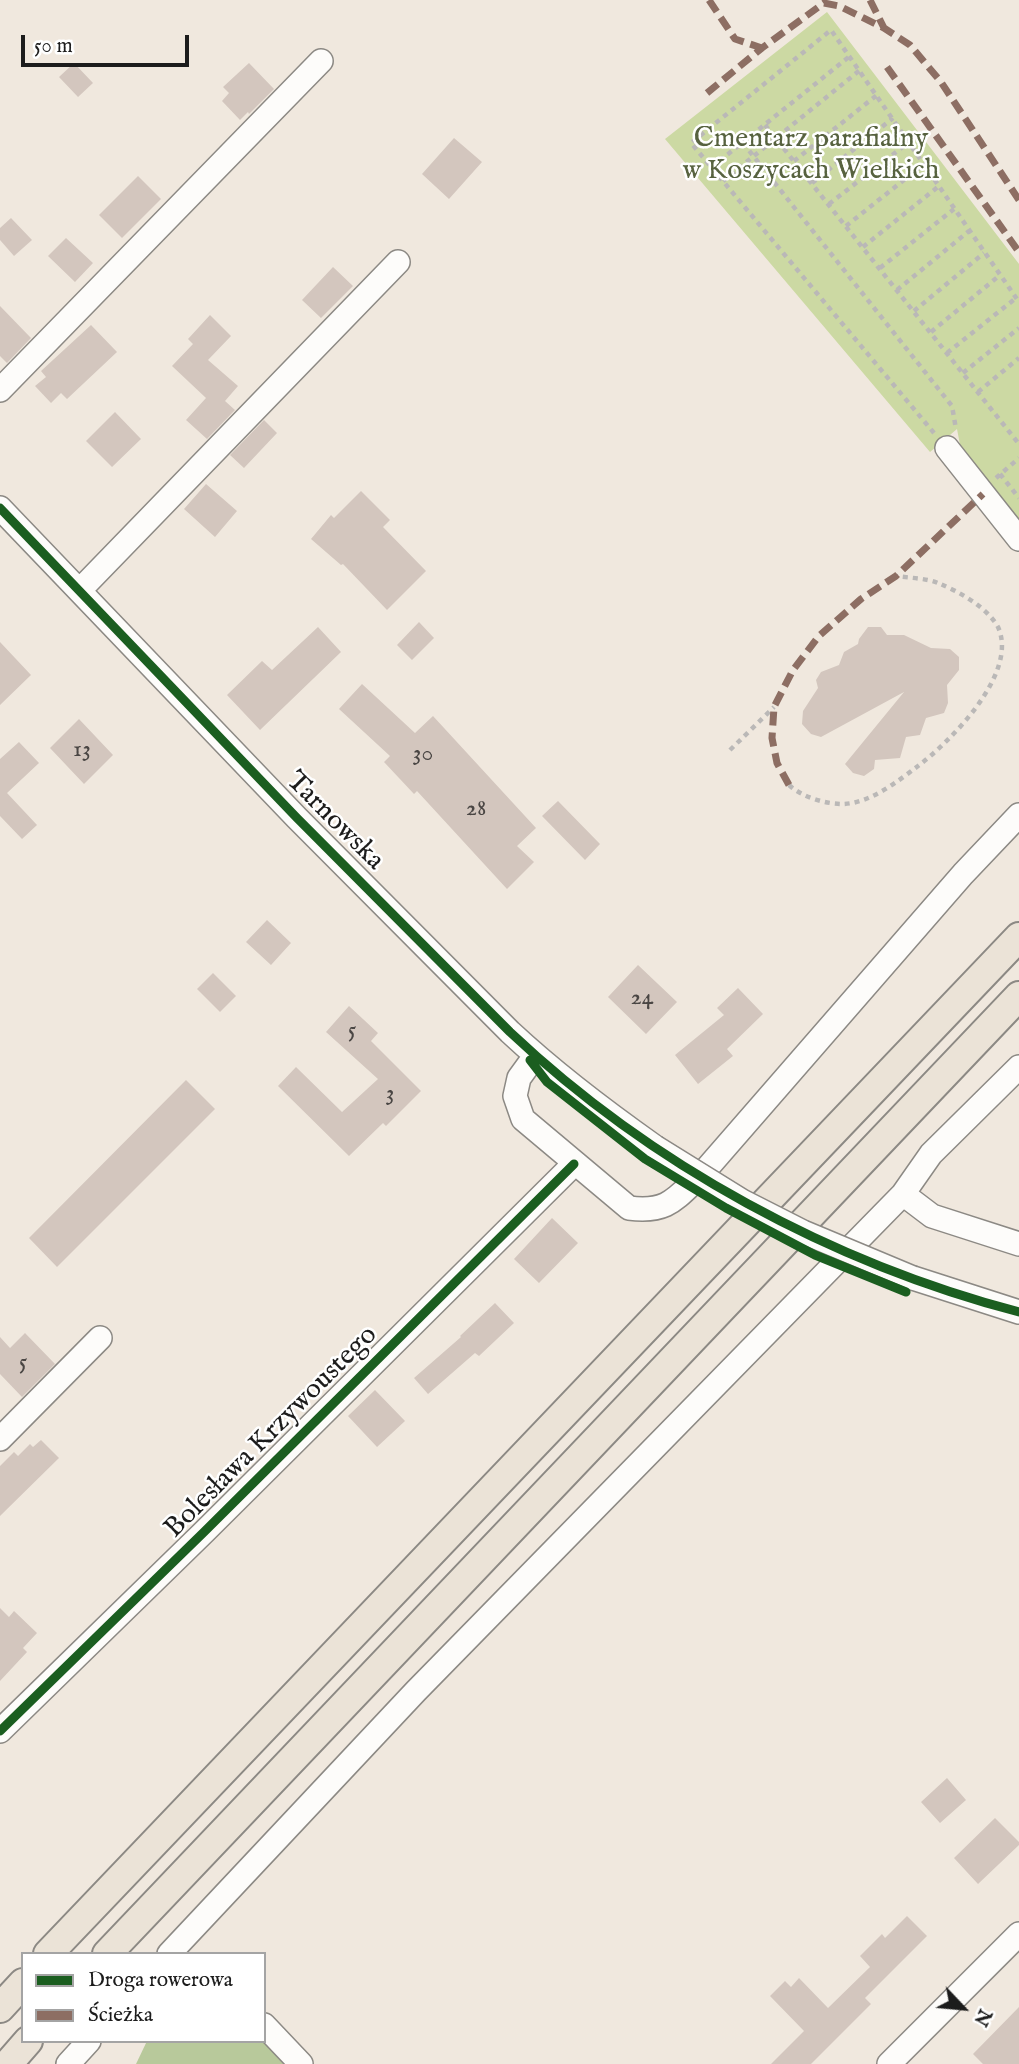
<!DOCTYPE html>
<meta charset="utf-8">
<style>
body{margin:0}
#map{position:relative;width:1019px;height:2064px;overflow:hidden;background:#f0e8de;font-family:"IM FELL English",serif}
canvas{display:block}
.legend{position:absolute;left:21px;top:1952px;width:245px;height:91px;box-sizing:border-box;background:#fff;border:2px solid #a4a4a4;margin:0;padding:9px 12px;list-style:none;font-size:21px;color:#1c1c1c}
.legend li{display:flex;align-items:center;gap:14px;height:35px}
.legend b{width:35px;border:2px solid #a4a4a4}
.north{position:absolute;left:928px;top:1973px;width:70px;height:70px;-webkit-text-stroke:5px #fff;paint-order:stroke;rotate:116deg;font-size:19px;font-weight:700;line-height:28px;text-align:center;color:#1c1c1c}
.north::after{content:'';display:block;margin:auto;width:24px;height:32px;background:#1c1c1c;clip-path:polygon(50% 0,100% 100%,50% 72%,0 100%)}
.scale{position:absolute;left:21px;top:35px;width:168px;height:32px;box-sizing:border-box;border:4px solid #1c1c1c;border-top:0;padding-left:9px;font-size:21px;line-height:24px;white-space:nowrap;color:#1c1c1c;-webkit-text-stroke:5px #fff;paint-order:stroke}
</style>
<div id="map">
<canvas width="1019" height="2064"></canvas>
<ul class="legend">
<li><b style="height:9px;background:#1b5e20"></b>Droga rowerowa</li>
<li><b style="height:9px;background:#8d6e63"></b>Ścieżka</li>
</ul>
<div class="north">N</div>
<div class="scale">50 m</div>
</div>
<script>
const context = document.querySelector('canvas').getContext('2d');
context.lineJoin = 'round';
function fillPath(path, color) { context.fillStyle = color; context.fill(path, 'evenodd'); }
function stroke(path, color, width, dash) { context.strokeStyle = color; context.lineWidth = width; context.lineCap = dash ? 'butt' : 'round'; context.setLineDash(dash || []); context.stroke(path); }
function label(font, color, halo, rows, align = 'center') {
  context.font = font + ' "IM FELL English",serif'; context.lineWidth = 5; context.setLineDash([]); context.textBaseline = 'middle'; context.strokeStyle = halo; context.fillStyle = color; for (const [text, x, y, turn = 0] of rows) {
    context.save(); context.translate(x, y); context.rotate((+turn || 0) * Math.PI / 180); context.textAlign = isNaN(turn) ? turn : align; if (halo) context.strokeText(text, 0, 0); context.fillText(text, 0, 0); context.restore();
  }
}
const green = new Path2D(`
 M 827,12 L 1019,264 L 1019,521 L 961,450 L 957,429 L 930,452 L 665,139 Z`);
const forest = new Path2D(`
 M 147,2041 L 264,2041 L 295,2064 L 136,2064 Z`);
const building = new Path2D(`
 M 74,63 L 93,83 L 78,97 L 59,77 Z
 M 249,63 L 274,89 L 249,114 L 248,112 L 240,120 L 222,101 L 229,93 L 223,87 Z
 M 454,138 L 482,162 L 449,199 L 422,174 Z
 M 138,176 L 161,199 L 122,238 L 99,215 Z
 M 11,218 L 32,240 L 14,256 L 0,240 L 0,228 Z
 M 66,238 L 93,263 L 75,282 L 48,256 Z
 M 333,267 L 353,286 L 321,318 L 302,300 Z
 M 0,306 L 31,338 L 7,363 L 0,356 Z
 M 210,315 L 231,336 L 208,360 L 238,386 L 225,401 L 235,410 L 207,439 L 186,420 L 206,398 L 172,366 L 193,344 L 188,339 Z
 M 91,325 L 117,352 L 67,399 L 61,393 L 51,403 L 35,386 L 46,377 L 41,371 Z
 M 115,412 L 141,439 L 112,467 L 86,441 Z
 M 264,420 L 277,433 L 244,468 L 230,455 Z
 M 206,484 L 237,511 L 215,537 L 184,509 Z
 M 361,491 L 390,520 L 383,527 L 426,571 L 387,610 L 343,564 L 341,565 L 311,539 L 331,515 L 334,518 Z
 M 419,622 L 434,638 L 412,660 L 397,645 Z
 M 318,627 L 341,652 L 260,730 L 227,695 L 262,661 L 272,670 Z
 M 868,627 L 881,627 L 887,635 L 904,635 L 931,648 L 950,649 L 959,657 L 959,670 L 947,685 L 948,703 L 944,713 L 926,718 L 920,735 L 906,737 L 900,758 L 875,760 L 874,769 L 864,776 L 853,773 L 845,764 L 904,692 L 821,737 L 811,734 L 802,724 L 803,711 L 818,688 L 816,680 L 821,672 L 839,665 L 844,652 L 858,644 L 859,639 Z
 M 0,642 L 31,675 L 0,705 Z
 M 362,684 L 415,733 L 433,716 L 536,828 L 517,846 L 534,862 L 507,889 L 417,791 L 414,794 L 384,762 L 390,756 L 339,709 Z
 M 79,719 L 113,755 L 84,784 L 50,748 Z
 M 19,742 L 39,763 L 7,793 L 37,825 L 22,839 L 0,816 L 0,759 Z
 M 558,801 L 600,844 L 585,860 L 542,816 Z
 M 267,920 L 291,943 L 271,965 L 246,942 Z
 M 638,965 L 677,1002 L 646,1034 L 608,997 Z
 M 213,973 L 236,996 L 220,1012 L 197,989 Z
 M 738,988 L 763,1014 L 727,1049 L 733,1056 L 698,1084 L 675,1055 L 724,1015 L 717,1008 Z
 M 349,1006 L 378,1033 L 371,1041 L 421,1091 L 386,1126 L 383,1123 L 349,1156 L 278,1086 L 296,1067 L 342,1112 L 378,1079 L 326,1032 Z
 M 186,1080 L 215,1109 L 57,1267 L 29,1238 Z
 M 552,1218 L 578,1243 L 539,1283 L 514,1259 Z
 M 495,1303 L 514,1323 L 479,1356 L 475,1353 L 428,1394 L 414,1378 L 461,1337 L 460,1336 Z
 M 25,1333 L 55,1364 L 22,1397 L 0,1374 L 0,1337 L 10,1348 Z
 M 375,1390 L 405,1421 L 377,1447 L 348,1416 Z
 M 41,1440 L 59,1458 L 0,1516 L 0,1466 L 14,1452 L 18,1456 L 30,1444 L 33,1447 Z
 M 0,1608 L 9,1617 L 14,1611 L 37,1633 L 23,1648 L 27,1652 L 0,1681 Z
 M 947,1778 L 966,1800 L 940,1823 L 921,1802 Z
 M 995,1818 L 1019,1842 L 1019,1845 L 978,1884 L 954,1858 Z
 M 907,1916 L 927,1936 L 865,1998 L 871,2004 L 811,2064 L 771,2064 L 804,2031 L 770,1996 L 785,1981 L 791,1987 L 799,1978 L 828,2008 L 870,1967 L 860,1956 L 882,1934 L 885,1938 Z
 M 1019,2007 L 1019,2064 L 983,2064 L 973,2054 Z`);
const path = new Path2D(`
 M 765,125 L 1019,444
 M 743,143 L 952,406 L 956,429
 M 794,161 L 877,95
 M 712,167 L 850,56
 M 723,181 L 860,70
 M 812,183 L 893,118
 M 829,204 L 909,142
 M 846,226 L 924,164
 M 863,247 L 939,186
 M 880,268 L 954,209
 M 897,290 L 969,231
 M 914,311 L 984,253
 M 931,332 L 1000,275
 M 947,353 L 1016,298
 M 963,373 L 1019,328
 M 978,392 L 1019,358
 M 934,433 L 691,143 L 831,30 L 1019,302
 M 1000,474 L 1019,498
 M 996,478 L 1019,458
 M 730,750 L 774,707
 M 789,785 C 802,797 825,804 843,804 C 871,803 898,781 918,766 C 951,741 1019,673 998,627 C 987,607 958,591 938,583 C 926,578 909,578 896,576`);
const minor = new Path2D(`
 M 0,390 L 321,61
 M 947,448 L 1019,539
 M 0,508 L 297,818 L 510,1032 C 555,1074 604,1111 655,1147
 M 80,590 L 398,262
 M 535,1056 L 519,1078 L 515,1096 L 523,1119 L 629,1208 C 668,1213 675,1199 702,1174 L 963,874 L 1019,815
 M 1019,1067 L 931,1154 L 903,1194 L 932,1216 L 1019,1244
 M 913,1278 L 1019,1312
 M 0,1439 L 100,1338
 M 0,1731 L 204,1532 L 574,1164
 M 169,1954 L 416,1691 L 903,1194
 M 264,2025 L 301,2064
 M 68,2064 L 89,2041
 M 889,2064 L 1019,1934`);
const major = new Path2D(`
 M 48,1954 L 1019,937
 M 107,1954 L 1019,996
 M 0,2008 L 23,1983
 M 8,2064 L 28,2041`);
const minorBridge = new Path2D(`
 M 655,1147 L 742,1201 L 803,1232 L 913,1278`);
const quiet = new Path2D(`
 M 709,0 L 735,39 L 762,48
 M 870,0 L 884,28
 M 887,67 L 1019,252
 M 707,93 L 762,48 L 824,3 L 839,6 L 884,28 L 910,45 L 941,82 L 1019,200
 M 789,785 L 777,763 L 772,738 L 774,707 L 793,670 L 819,636 L 861,599 L 896,576 L 983,494`);
const cycleway = new Path2D(`
 M 0,508 L 297,818 L 510,1032 C 651,1165 832,1263 1019,1312
 M 530,1060 L 547,1082 L 645,1159 L 726,1208 L 815,1255 L 906,1292
 M 0,1731 L 204,1532 L 574,1164`);
const numberNames = [
 ["13",82,751],
 ["30",423,755],
 ["28",476,810],
 ["24",642,999],
 ["5",352,1032],
 ["3",390,1095],
 ["5",23,1364]
];
const parkNames = [
 ["Cmentarz parafialny",811,140],
 ["w Koszycach Wielkich",811,172]
];
const streetNames = [
 ["Tarnowska",334,822,45],
 ["Bolesława Krzywoustego",272,1433,-45]
];
fillPath(green, '#ccd9a3');
fillPath(forest, '#b8c99b');
fillPath(building, '#d3c6be');
stroke(minor, '#8c8984', 26);
stroke(major, '#8c8984', 32);
stroke(path, '#bab8b7', 4.5, [5, 5]);
stroke(minor, '#fdfcfa', 23);
stroke(major, '#ebe3d7', 28);
stroke(minorBridge, '#8c8984', 26, []);
stroke(minorBridge, '#fdfcfa', 23);
stroke(quiet, '#8d6e63', 7, [14, 7]);
stroke(cycleway, '#1b5e20', 9);
label('24px', '#4a4644', null, numberNames);
label('28px', '#57623f', '#fff', parkNames);
label('28px', '#1c1c1c', '#fff', streetNames);
</script>
